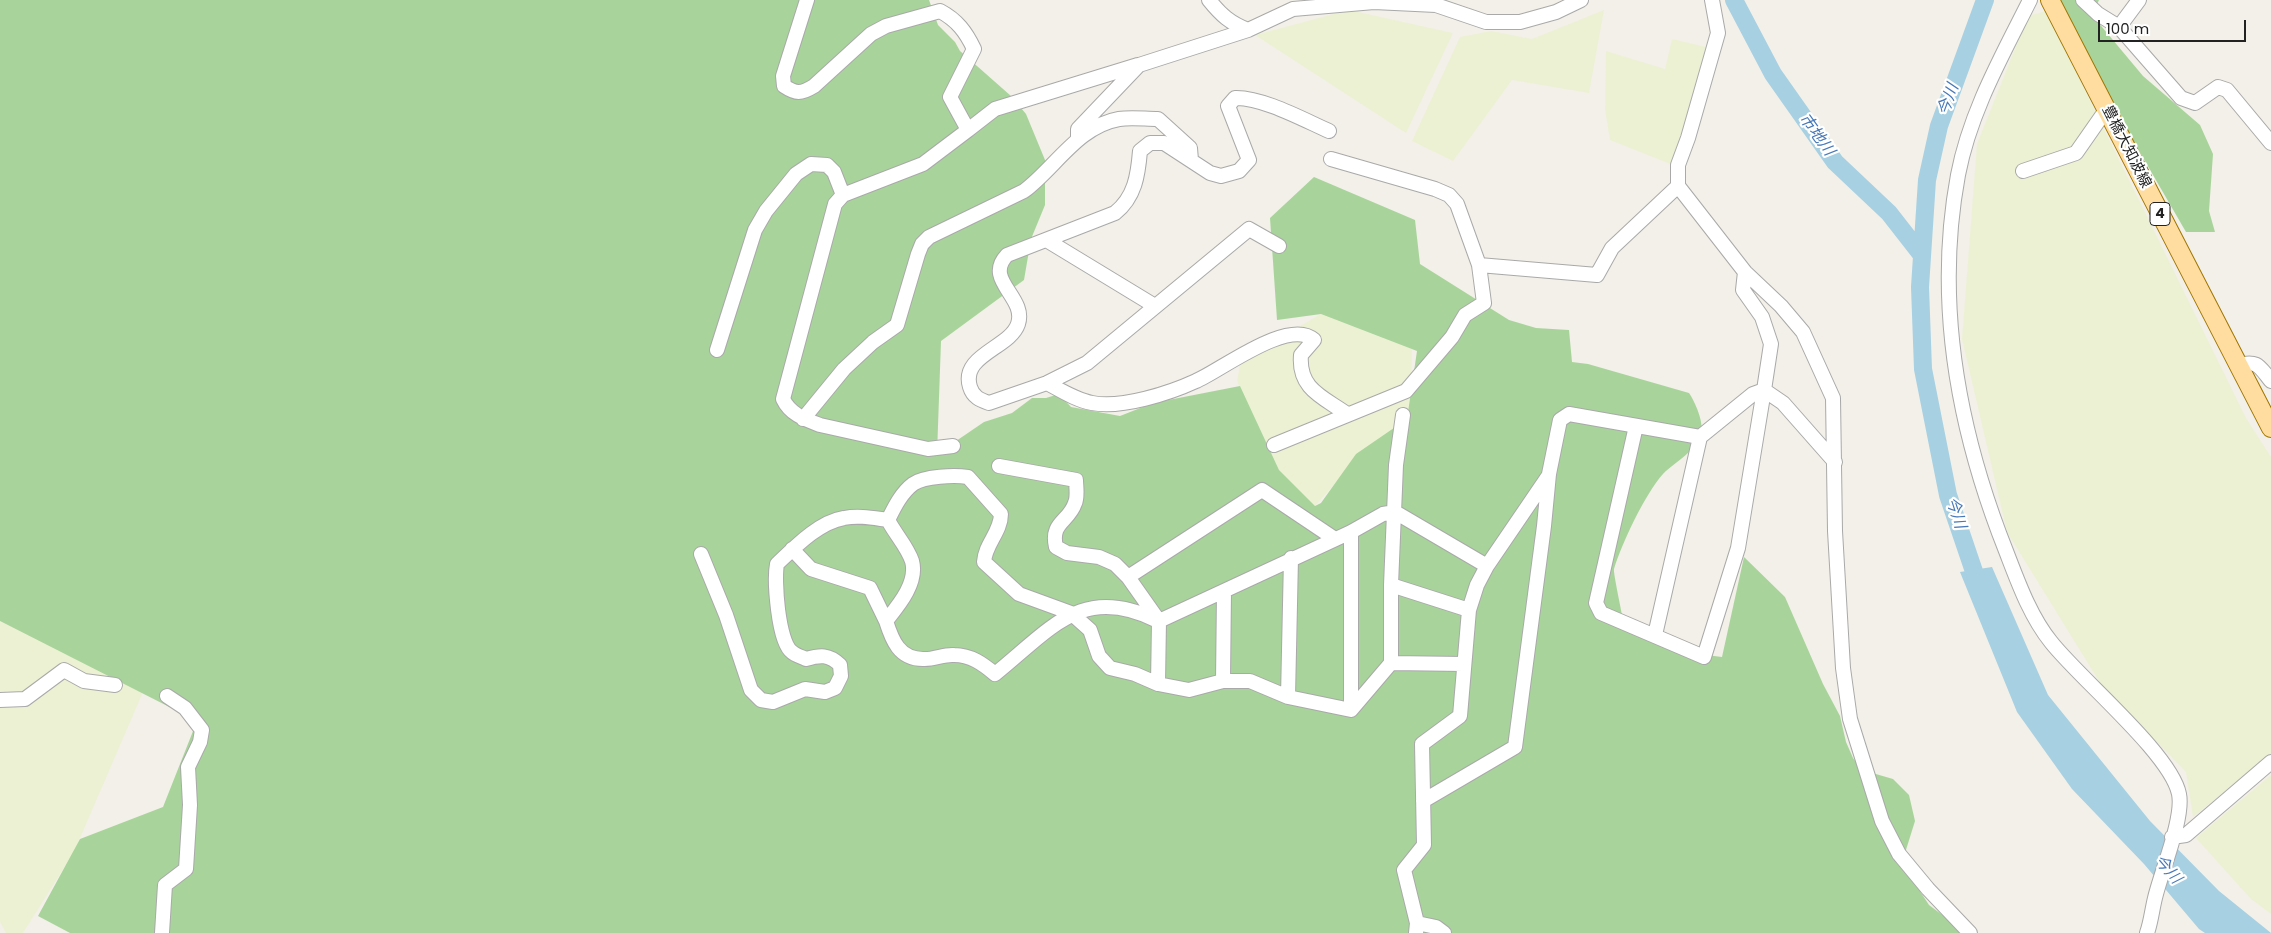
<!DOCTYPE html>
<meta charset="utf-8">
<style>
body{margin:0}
#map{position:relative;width:2271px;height:933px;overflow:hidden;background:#f2f0e8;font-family:Poppins,sans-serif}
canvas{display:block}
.scale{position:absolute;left:2098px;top:20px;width:148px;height:22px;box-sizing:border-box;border:2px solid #222;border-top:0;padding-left:6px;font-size:15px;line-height:18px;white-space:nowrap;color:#222;-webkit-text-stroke:4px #fff;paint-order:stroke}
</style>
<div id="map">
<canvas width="2271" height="933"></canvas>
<div class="scale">100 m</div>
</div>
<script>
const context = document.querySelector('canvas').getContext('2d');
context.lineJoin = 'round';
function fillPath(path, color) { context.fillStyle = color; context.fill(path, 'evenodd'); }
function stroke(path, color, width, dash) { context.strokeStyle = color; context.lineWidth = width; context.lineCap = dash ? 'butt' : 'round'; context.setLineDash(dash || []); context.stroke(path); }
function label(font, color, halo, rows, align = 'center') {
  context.font = font + ' Poppins,"Noto Sans JP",sans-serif'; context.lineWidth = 4.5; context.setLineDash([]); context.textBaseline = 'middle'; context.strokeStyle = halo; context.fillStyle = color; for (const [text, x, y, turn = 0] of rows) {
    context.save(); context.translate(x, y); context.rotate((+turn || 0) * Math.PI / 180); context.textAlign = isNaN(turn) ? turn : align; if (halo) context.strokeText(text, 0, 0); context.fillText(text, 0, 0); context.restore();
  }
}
const farmland = new Path2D(`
 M 1349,10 L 1453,33 L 1406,133 L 1255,35 Z
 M 1604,10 L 1589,93 L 1512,80 L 1453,161 L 1412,141 L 1460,37 L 1491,31 L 1532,39 Z
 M 2046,11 L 2246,418 L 2271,457 L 2271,754 L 2193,817 L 2186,772 L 2102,686 L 2007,532 L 1962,339 L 1977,144 L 2028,16 Z
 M 1672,39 L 1706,47 L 1673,165 L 1610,140 L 1605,109 L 1606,51 L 1665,69 Z
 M 1321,314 L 1412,349 L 1411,396 L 1407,419 L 1341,477 L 1315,506 L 1279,470 L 1237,381 L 1241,360 Z
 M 0,621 L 143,692 L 74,852 L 23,933 L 6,933 L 0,922 Z
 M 2271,775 L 2271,914 L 2251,899 L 2196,838 Z`);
const forest = new Path2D(`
 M 0,0 L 929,0 L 938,25 L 955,42 L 960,51 L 1011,96 L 1026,114 L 1045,160 L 1045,205 L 1031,239 L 1024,280 L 941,341 L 937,454 L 984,422 L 1012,413 L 1032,398 L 1046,398 L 1059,394 L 1071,407 L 1120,416 L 1153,403 L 1240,386 L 1279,470 L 1315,506 L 1321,503 L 1356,454 L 1407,419 L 1417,351 L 1321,314 L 1277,320 L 1270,218 L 1314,177 L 1415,220 L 1420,264 L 1509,320 L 1536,328 L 1569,330 L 1572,362 L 1588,364 L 1689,393 C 1695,402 1704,422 1701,432 C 1696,452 1676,461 1663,474 C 1645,494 1622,543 1614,569 C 1613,573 1622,612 1623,621 L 1698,654 L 1722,657 L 1744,557 L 1785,597 L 1823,684 L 1840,716 L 1846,742 L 1853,758 L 1862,770 L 1893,779 L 1909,795 L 1915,821 L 1905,853 L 1914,882 L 1929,905 L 1953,923 L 1961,933 L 70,933 L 38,916 L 80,839 L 163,807 L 197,721 L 0,621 Z
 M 2056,0 L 2099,0 L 2092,15 L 2143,76 L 2200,125 L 2213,154 L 2209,211 L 2215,232 L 2186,232 L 2098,80 Z`);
const water = new Path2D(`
 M 1992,567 L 2048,695 L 2150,821 L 2219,891 L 2271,933 L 2205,933 L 2199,929 L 2144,864 L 2072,789 L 2017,712 L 1960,572 Z`);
const river = new Path2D(`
 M 1734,0 L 1773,74 L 1835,162 L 1889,213 L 1921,254
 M 1981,592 L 1948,495 L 1923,369 L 1920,287 L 1927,180 L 1939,126 L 1985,0`);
const minor = new Path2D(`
 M 807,0 L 783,76 L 784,86 C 796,94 801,94 814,86 L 871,34 L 886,26 L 940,11 C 957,20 966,32 974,49 L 950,97 L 968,130 L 923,164 L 843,195 L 835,204 L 783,399 C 790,414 804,419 820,425 L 928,449 L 953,446
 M 1209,0 C 1221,15 1230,23 1248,30
 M 1712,0 L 1718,33 L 1688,138 L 1678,165 L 1678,186 L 1745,272 L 1781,306 L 1803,332 L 1833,398 L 1835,531 L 1843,668 L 1850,719 L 1882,821 L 1899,854 L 1928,889 L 1970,933
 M 2030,0 C 2002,56 1970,112 1958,175 C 1934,304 1958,430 2006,551 C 2018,582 2030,616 2051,642 C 2080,679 2171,754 2179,794 C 2184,818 2161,872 2155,898 C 2152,910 2151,922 2147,933
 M 2083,0 L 2098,14 L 2119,27 L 2181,98 L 2195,103 L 2218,87 L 2227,90 L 2271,143
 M 2119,27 L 2139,0
 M 968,130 L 995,109 L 1138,65
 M 1078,139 L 1078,129 L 1139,65 L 1248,30 L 1293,9 L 1374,2 L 1436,5 L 1486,22 L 1520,22 L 1556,12 L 1581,0
 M 2023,171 L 2076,153 L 2106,110
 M 1048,241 L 1155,306
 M 1279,246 L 1249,229 L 1087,363 L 1047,383 L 989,403 C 980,400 973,397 970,387 C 960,355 1010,348 1018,324 C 1027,297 983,280 1007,255 L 1115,213 C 1135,197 1138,175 1140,151 L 1150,143 L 1164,143 L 1210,173 L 1221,176 L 1239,171 L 1249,160 L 1228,106 L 1235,98 C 1262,97 1304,120 1329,131
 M 1479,265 L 1597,275 L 1612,248 L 1678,186
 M 717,350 L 755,230 L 766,211 L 796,174 L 811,164 L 827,165 L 834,172 L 843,195
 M 2238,365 C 2258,360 2259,366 2271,381
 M 1047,383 C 1062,391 1076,400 1092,403 C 1121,409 1170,393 1196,381 C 1220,371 1289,317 1314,340 L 1301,355 C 1298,389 1323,397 1347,414
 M 803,419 L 844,369 L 873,342 L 897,325 L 918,254 L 922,244 L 929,237 L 1024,191 C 1055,168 1078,126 1119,119 C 1131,117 1145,119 1158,119 L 1190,148 L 1191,160
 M 1636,426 L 1596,603 L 1601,613 L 1704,657 L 1738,548 L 1764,390 L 1783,403 L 1835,462
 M 1274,445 L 1406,391 L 1452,337 L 1465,315 L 1484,303 L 1479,265 L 1457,204 L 1449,195 L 1435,189 L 1331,159
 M 999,466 L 1076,480 C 1076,486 1078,497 1075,503 C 1069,522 1050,522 1056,547 L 1067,553 L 1099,557 L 1115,564 L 1128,577 L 1159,621 L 1158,684 L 1189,690 L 1223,681 L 1250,681 L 1288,697 L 1351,710
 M 888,520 C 895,534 907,546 912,561 C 918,583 898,606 886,621 C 892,640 899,659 923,659 C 933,660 944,654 954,655 C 971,655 983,664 995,674 C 1051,629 1082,583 1158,621
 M 888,520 C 894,508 901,493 913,484 C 924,476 955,475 968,477 L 1001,514 C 1001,532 985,544 984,562 L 1019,594 L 1071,613 L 1090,630 L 1099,656 L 1110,668 L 1135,674 L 1158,684
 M 1351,532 L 1351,710
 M 792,549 L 811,569 L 870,588 L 886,621
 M 701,554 L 726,615 L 751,690 L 761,700 L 773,702 L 805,689 L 825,692 L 835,688 L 841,676 L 840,665 C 829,654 820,655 806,659 C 802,657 795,655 792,652 C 778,642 774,580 777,564 C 795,547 819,522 844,518 C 859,515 873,518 888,520
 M 1128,577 L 1262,490 L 1335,539
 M 1391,585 L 1469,610
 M 1159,621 L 1351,532 L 1383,514 L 1395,512 L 1487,566
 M 1655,635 L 1700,437
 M 1391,663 L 1464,664
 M 1223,681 L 1224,591
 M 1288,697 L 1291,558
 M 0,700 L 25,699 L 64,670 L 84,681 L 115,685
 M 1351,710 L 1391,663 L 1391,585 L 1396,465 L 1403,415
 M 1423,801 L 1515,747 L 1544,526 L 1549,474 L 1560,420 L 1569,414 L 1700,437 L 1753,394 L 1764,390 L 1771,344 L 1762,317 L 1743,290 L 1745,272
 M 2172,837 L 2186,835 L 2271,762
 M 1417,923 L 1436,927 L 1444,933
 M 162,933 L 165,885 L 186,869 L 190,805 L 188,767 L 200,742 L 202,730 L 185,708 L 167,696
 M 1416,933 L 1417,923 L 1404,870 L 1424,845 L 1422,744 L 1460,716 L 1469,610 L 1477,585 L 1487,566 L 1549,475`);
const major = new Path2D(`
 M 2050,0 L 2271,428`);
const shields = [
 [2160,214,20]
];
const shieldNames = [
 ["4",2160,214]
];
const streetNames = [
 ["豊橋大知波線",2126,147,63]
];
const waterNames = [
 ["今川",1949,100,-70],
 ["市地川",1816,135,54],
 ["今川",1955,513,72],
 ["今川",2167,870,49]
];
fillPath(farmland, '#edf1d3');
fillPath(forest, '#a8d49b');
fillPath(water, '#a7d0e2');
stroke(river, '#a7d0e2', 18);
stroke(minor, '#a9a9a9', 16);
stroke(major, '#a07600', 20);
stroke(minor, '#fff', 14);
stroke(major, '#ffdda1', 18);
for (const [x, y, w] of shields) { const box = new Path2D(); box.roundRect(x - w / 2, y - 11.5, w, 23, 4); context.fillStyle = '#fff'; context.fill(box); stroke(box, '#222', 1); }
label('bold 14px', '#222', null, shieldNames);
label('15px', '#222', '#fff', streetNames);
label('italic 16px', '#4778b8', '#fff', waterNames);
</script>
